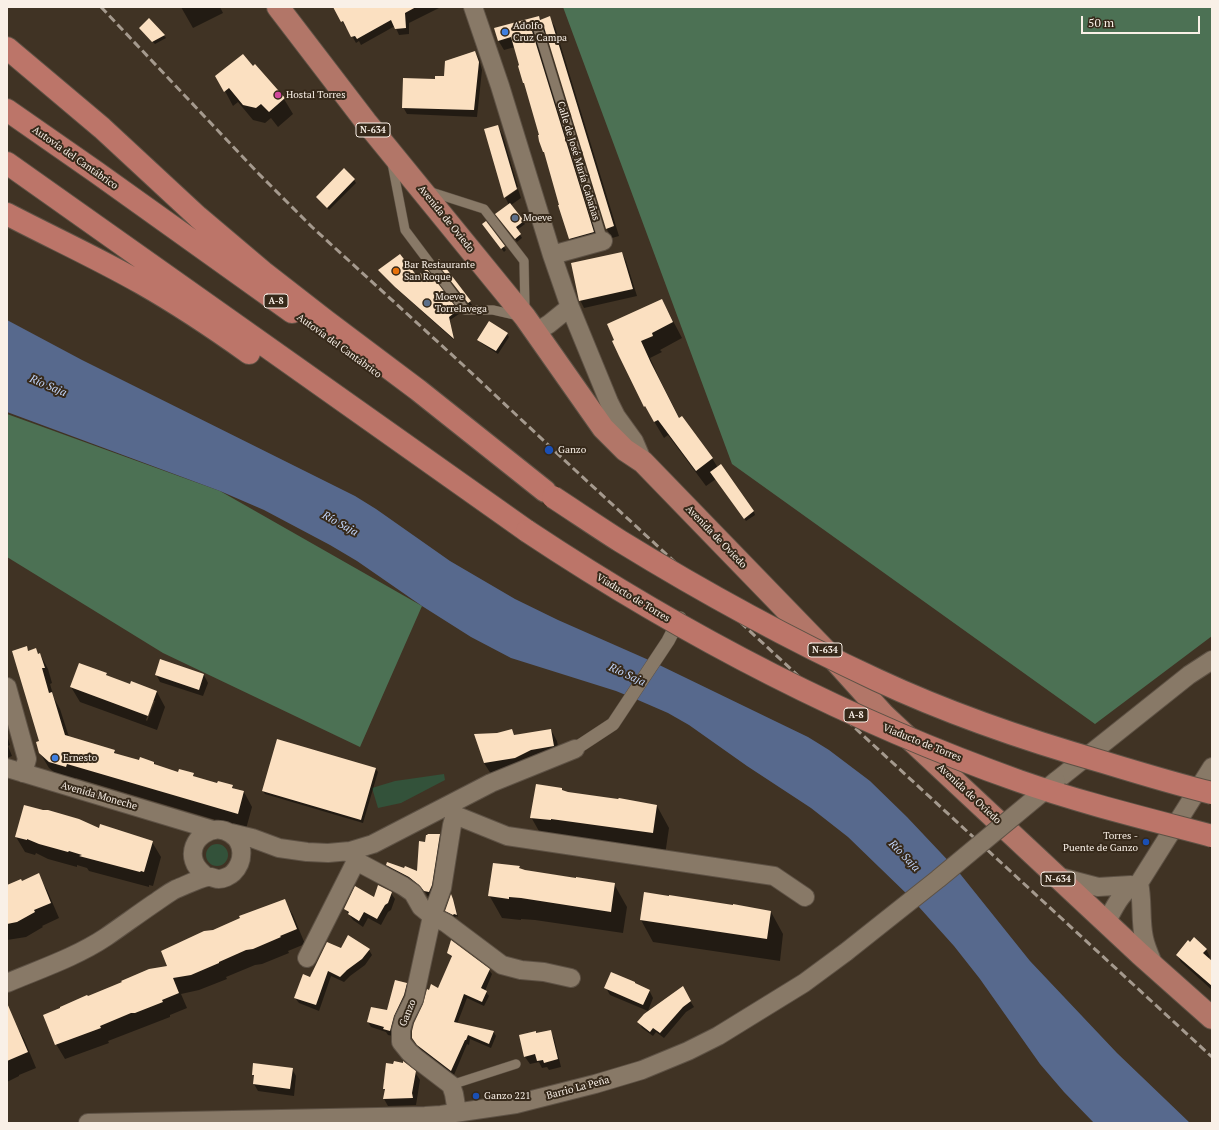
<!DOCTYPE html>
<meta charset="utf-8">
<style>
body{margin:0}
#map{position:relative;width:1219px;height:1130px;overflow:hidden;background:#403324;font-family:"PT Serif",serif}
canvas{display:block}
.frame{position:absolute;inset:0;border:8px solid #f9f0e7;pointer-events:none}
.scale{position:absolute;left:1081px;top:16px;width:119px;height:18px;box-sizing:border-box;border:2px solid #f9f0e7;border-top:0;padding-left:5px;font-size:12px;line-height:14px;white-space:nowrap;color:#f9f0e7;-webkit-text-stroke:3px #36291a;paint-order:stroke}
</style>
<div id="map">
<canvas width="1219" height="1130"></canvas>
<div class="frame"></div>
<div class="scale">50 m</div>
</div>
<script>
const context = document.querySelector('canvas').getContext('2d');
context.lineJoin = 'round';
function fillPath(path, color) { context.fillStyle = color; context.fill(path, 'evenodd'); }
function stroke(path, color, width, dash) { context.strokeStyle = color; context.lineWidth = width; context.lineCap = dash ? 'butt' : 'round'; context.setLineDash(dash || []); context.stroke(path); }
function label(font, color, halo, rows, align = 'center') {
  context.font = font + ' "PT Serif",serif'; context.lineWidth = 4; context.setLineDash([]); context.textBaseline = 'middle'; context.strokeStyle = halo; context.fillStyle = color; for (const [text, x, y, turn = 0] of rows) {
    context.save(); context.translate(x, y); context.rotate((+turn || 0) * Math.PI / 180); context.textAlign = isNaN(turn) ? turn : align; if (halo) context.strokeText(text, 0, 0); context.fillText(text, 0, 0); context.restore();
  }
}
const green = new Path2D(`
 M 444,774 L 445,780 L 401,803 L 378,808 L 372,788 L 395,781 Z
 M206 855a11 11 0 1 1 22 0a11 11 0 1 1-22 0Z`);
const forest = new Path2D(`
 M 563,7 L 1212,7 L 1212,636 L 1095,724 L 732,464 Z
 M 7,414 L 220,491 L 422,606 L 360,747 L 163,653 L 7,557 Z`);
const water = new Path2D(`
 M 7,320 L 82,360 L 355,496 L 376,509 L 450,561 L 515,599 L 558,620 L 651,661 L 779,723 L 808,737 L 829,750 L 870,781 L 907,817 L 957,870 L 1030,961 L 1117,1053 L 1190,1123 L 1094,1123 L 1064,1092 L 1040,1064 L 980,979 L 954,946 L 910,897 L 848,837 L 811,808 L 747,766 L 689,725 L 668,713 L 638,700 L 616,691 L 511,658 L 471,637 L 422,606 L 357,561 L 330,545 L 264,510 L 220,491 L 7,412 Z`);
const shadow = new Path2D(`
 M 181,7 L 220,7 L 223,13 L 193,28 Z
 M 334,7 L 441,7 L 409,23 L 409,34 L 399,35 L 395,26 L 361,45 L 359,41 L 356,43 L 347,27 L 346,28 Z
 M 539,17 L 541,20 L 549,17 L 555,27 L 619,236 L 612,238 L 606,228 L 547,33 L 545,32 L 539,35 L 599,242 L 575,249 L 570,239 L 559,206 L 560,205 L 546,156 L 544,152 L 515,47 L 504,50 L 498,40 Z
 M 149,19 L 166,38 L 155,44 L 142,31 Z
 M 475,52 L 479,59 L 482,70 L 477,117 L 407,114 L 403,107 L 436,80 L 445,77 Z
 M 253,67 L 275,88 L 284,99 L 293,114 L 278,127 L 271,118 L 265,123 L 253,120 L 238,102 L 233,106 L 217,76 Z
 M 498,126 L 503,136 L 518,187 L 505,195 L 505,198 L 518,189 L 521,198 L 511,205 L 525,224 L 517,230 L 522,238 L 517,242 L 498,217 L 509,205 L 505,197 Z
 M 354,180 L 356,183 L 329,210 L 317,197 Z
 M 486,223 L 504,247 L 506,250 L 504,252 L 485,227 Z
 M 622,253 L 626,261 L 637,296 L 584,308 L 580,300 Z
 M 439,261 L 470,302 L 472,305 L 470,306 L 439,265 Z
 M 379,270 L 417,278 L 426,270 L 459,314 L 450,320 L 454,340 L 398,290 Z
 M 662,300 L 682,338 L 660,350 L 662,352 L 650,358 L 660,380 L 680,419 L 712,458 L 718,468 L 721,466 L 754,512 L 755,515 L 746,521 L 716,479 L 706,486 L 668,435 L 664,438 L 645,406 L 620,356 Z
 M 507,334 L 509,337 L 498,354 L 481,343 L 479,340 Z
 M 26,648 L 29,652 L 40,654 L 48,669 L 52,683 L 50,684 L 54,698 L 60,709 L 69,737 L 114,751 L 117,755 L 140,762 L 154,762 L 156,766 L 179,773 L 193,774 L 195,778 L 218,785 L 232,786 L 234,789 L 244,792 L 252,807 L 246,829 L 76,778 L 75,781 L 59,776 L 49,768 L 40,753 L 40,741 Z
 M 160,661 L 204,675 L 208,683 L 203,696 L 160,682 L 156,674 Z
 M 106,673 L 108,677 L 130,685 L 157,692 L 165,707 L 157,730 L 80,702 L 71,687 ZM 153,701 L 155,701 L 147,721 L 146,720 Z
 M 512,730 L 515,736 L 551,730 L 557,741 L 560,757 L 491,774 L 484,763 Z
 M 7,735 L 10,745 L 8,746 L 12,756 L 7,758 Z
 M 376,769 L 378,772 L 363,823 L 265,794 L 263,791 Z
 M 563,792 L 657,806 L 669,828 L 665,855 L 544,840 L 531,817 Z
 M 43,811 L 100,829 L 152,842 L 161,857 L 153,886 L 149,885 L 149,887 L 89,871 L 87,868 L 77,865 L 77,867 L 48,859 L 36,853 L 35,855 L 25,852 L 16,837 Z
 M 439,835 L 444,843 L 436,894 L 429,898 L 425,892 L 414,885 L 391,873 L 387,865 L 404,870 L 418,872 L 426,843 Z
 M 519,867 L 520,870 L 614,884 L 627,907 L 623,933 L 535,920 L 521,919 L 521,920 L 502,918 L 489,895 Z
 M 38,875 L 47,890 L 59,918 L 42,926 L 43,927 L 26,937 L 7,940 L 7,887 L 21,882 Z
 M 391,893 L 395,899 L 391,910 L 388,912 L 381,925 L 368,918 L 363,927 L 353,920 L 345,909 Z
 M 451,896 L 453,898 L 458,917 L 456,916 L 455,918 L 448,914 L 446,911 Z
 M 284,900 L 293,915 L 305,944 L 288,951 L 289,953 L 262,964 L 255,965 L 226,977 L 227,979 L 199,990 L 181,994 L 187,1008 L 170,1015 L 170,1017 L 108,1041 L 109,1043 L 65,1059 L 56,1044 L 88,998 L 169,966 L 213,931 Z
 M 771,912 L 783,934 L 780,961 L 653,942 L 641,920 Z
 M 1206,949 L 1210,957 L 1208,959 L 1212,963 L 1211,989 L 1181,962 L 1177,955 Z
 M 342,950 L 369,950 L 372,955 L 365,965 L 350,976 L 344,982 L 331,976 L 319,1011 L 299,1003 L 295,998 L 311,978 Z
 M 448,952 L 489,970 L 492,974 L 485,991 L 489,996 L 484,1006 L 467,998 L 457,1024 L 493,1031 L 496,1036 L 491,1048 L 470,1039 L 469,1045 L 467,1044 L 454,1075 L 420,1049 L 412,1038 L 430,991 L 439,989 L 452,958 Z
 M 406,984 L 409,990 L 393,1036 L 388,1035 L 386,1032 L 371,1027 L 368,1022 L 388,1011 Z
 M 636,985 L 649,990 L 653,998 L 648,1011 L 610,995 L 606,988 Z
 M 682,988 L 694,1007 L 686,1012 L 664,1038 L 656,1032 L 653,1036 L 642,1028 L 639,1022 Z
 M 15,1024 L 24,1039 L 36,1068 L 19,1075 L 19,1076 L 7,1082 L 7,1028 Z
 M 550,1031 L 554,1038 L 561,1067 L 549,1070 L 547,1067 L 542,1068 L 539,1062 L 530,1064 L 525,1057 L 520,1036 L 536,1034 Z
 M 292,1069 L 296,1076 L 294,1096 L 258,1091 L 254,1084 L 255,1078 L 253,1075 Z
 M 415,1072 L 420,1080 L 416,1105 L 388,1106 L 384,1099 L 385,1091 L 384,1089 Z`);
const building = new Path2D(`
 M 333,7 L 416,7 L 405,13 L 406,28 L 395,29 L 391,20 L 357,39 L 355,36 L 351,37 L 343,21 L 341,22 Z
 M 539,16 L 540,20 L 550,16 L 614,226 L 606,229 L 544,27 L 542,24 L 537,23 L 533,25 L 532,31 L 594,232 L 569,239 L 558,205 L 559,205 L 544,152 L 543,152 L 539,141 L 538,135 L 539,135 L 524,83 L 523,83 L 518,66 L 519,65 L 511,37 L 498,41 L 494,28 Z
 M 149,18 L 165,35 L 152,42 L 139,28 Z
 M 475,51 L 479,62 L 474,110 L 402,108 L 403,78 L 435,79 L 435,76 L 444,76 L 445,61 Z
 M 243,54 L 253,66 L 255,64 L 285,98 L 269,112 L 261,104 L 256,108 L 243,105 L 229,88 L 224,92 L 215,76 Z
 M 498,125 L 517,189 L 504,198 L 484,129 Z
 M 344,168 L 355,179 L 327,208 L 316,197 Z
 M 510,203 L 524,221 L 516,227 L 521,234 L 515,239 L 495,214 Z
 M 486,221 L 505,246 L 501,249 L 482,224 Z
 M 622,252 L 633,289 L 579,301 L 571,263 Z
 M 400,254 L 417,276 L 427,269 L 458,310 L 449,317 L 454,339 L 395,287 L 378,270 Z
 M 439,259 L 471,301 L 468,303 L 436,262 Z
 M 662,299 L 673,322 L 652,333 L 653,336 L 641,341 L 651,363 L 679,418 L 682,416 L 713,458 L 696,471 L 658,420 L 654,422 L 645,406 L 644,407 L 619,356 L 612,341 L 614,340 L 607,324 Z
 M 489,321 L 508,333 L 496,351 L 477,340 Z
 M 721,464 L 754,511 L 744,519 L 710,472 Z
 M 27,646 L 28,651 L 36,648 L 38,654 L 40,653 L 45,668 L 42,668 L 49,693 L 52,692 L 65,735 L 115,750 L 114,753 L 139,760 L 140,757 L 154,762 L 154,764 L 178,772 L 179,769 L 194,773 L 193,776 L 217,783 L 218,781 L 233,785 L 232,788 L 244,791 L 238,814 L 67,764 L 66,767 L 49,762 L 39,753 L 36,742 L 39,741 L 12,651 Z
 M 160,659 L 204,674 L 199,690 L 155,675 Z
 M 79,663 L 107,673 L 106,675 L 130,684 L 131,681 L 157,691 L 148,716 L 70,687 Z
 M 512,729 L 514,735 L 551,729 L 554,746 L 531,750 L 515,758 L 484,763 L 474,734 L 497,733 Z
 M 277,739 L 376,768 L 361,820 L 262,791 Z
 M 536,784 L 562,788 L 562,790 L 568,792 L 618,799 L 619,798 L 657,805 L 653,833 L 551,819 L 551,820 L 530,818 Z
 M 24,805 L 43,810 L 48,810 L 79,819 L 99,828 L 100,824 L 153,841 L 144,872 L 141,871 L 140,872 L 79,856 L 82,855 L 69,851 L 68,852 L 39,844 L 27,839 L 27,840 L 15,837 Z
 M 428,834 L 440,834 L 432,885 L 429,892 L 424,891 L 419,885 L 409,877 L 386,865 L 387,862 L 404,868 L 405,866 L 417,871 L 419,841 L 425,842 L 426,835 L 427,835 Z
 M 493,863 L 520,866 L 519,868 L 525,870 L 576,878 L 576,877 L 615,883 L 611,912 L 521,898 L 509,897 L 509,899 L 488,896 Z
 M 39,873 L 51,903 L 34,910 L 35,912 L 17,922 L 7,924 L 7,885 L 21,879 L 22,881 Z
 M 378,885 L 392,892 L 388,903 L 385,905 L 377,919 L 364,912 L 359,921 L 348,914 L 349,912 L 344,909 L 355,886 L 374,897 Z
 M 644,892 L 669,896 L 669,895 L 733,905 L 733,904 L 771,911 L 767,939 L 640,920 Z
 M 451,894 L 453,899 L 457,915 L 454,914 L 453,915 L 445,911 Z
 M 285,899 L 297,929 L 280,936 L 281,937 L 253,949 L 246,950 L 219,962 L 219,963 L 191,975 L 173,978 L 179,993 L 162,1000 L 163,1002 L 135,1013 L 131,1013 L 100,1026 L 101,1028 L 55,1045 L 43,1015 L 60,1008 L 60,1007 L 87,995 L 88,996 L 122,982 L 121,981 L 149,969 L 167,966 L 161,951 L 204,931 L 213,930 L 240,918 L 239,916 Z
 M 348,935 L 370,949 L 362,959 L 347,970 L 340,977 L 328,971 L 316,1005 L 294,998 L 303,974 L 310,977 L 327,942 L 341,948 Z
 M 1194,937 L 1207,949 L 1203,953 L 1212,961 L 1212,986 L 1176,955 L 1188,940 L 1190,942 Z
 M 451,940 L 490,969 L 481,988 L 487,991 L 482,1002 L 464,994 L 454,1022 L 494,1031 L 489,1044 L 468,1035 L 466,1040 L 465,1040 L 451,1071 L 417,1045 L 412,1038 L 412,1031 L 414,1023 L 423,1004 L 427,989 L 429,990 L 431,984 L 438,988 L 452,956 L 447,953 Z
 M 611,972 L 635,982 L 635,983 L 650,990 L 643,1005 L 604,988 Z
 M 395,980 L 407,983 L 404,995 L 394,1016 L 390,1031 L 383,1029 L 384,1027 L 367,1022 L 371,1007 L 387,1010 Z
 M 683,986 L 691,1001 L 683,1007 L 660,1033 L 653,1028 L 650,1032 L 637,1022 L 644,1014 Z
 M 7,1003 L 28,1052 L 7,1061 Z
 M 551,1030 L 558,1059 L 544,1063 L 543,1060 L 537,1061 L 535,1054 L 524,1057 L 519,1035 L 536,1031 L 536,1033 Z
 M 394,1061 L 403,1063 L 403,1061 L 416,1071 L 412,1093 L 413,1098 L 383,1099 L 385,1089 L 383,1089 L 386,1063 L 393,1064 Z
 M 253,1063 L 293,1068 L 290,1089 L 253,1084 L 254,1075 L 252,1075 Z`);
const service = new Path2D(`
 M 538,29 L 603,241
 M 392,163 L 405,230 L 465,310 L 493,310 L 519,316
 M 428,191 L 484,209 L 524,261 L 525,310
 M 451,1085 L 516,1064`);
const pedestrian = new Path2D(`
 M 575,749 L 613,724 L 668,641 L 680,618`);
const minor = new Path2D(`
 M 473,7 L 500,86 L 552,255 L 570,307 L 609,402 L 616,416 L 634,441 L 643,462
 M 552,255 L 603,241
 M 536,332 L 549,324 L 570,307
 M 7,687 L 27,759 L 23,773
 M 7,768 L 213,830
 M 1056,781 L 1189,675 L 1212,660
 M 450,805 L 455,815 L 452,825 L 442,888 L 432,916 L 414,999 L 404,1019 L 401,1030 L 401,1042 L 409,1052 L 417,1059 L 451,1085 L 454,1094 L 457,1112
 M 455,815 L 507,836 L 774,876 L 805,897
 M 231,833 L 252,838 L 279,848 L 307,852 L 328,853 L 350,851 L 373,844 L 491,783 L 575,749
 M 350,851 L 356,861 L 403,886 L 413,893 L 421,907 L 432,916 L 446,923 L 502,965 L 521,970 L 544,972 L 571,978
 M 1056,876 L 1098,887 L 1131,885
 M 1139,883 C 1143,901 1140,920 1144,938 C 1146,948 1151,958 1155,968
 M 1106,923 C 1114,908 1122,889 1139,883 L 1212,767
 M 307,958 L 356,861
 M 7,983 C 40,969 76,957 106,937 C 122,926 137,915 153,904 C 161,899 168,893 176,889 C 184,886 200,878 207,877 C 211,876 215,879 219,879 C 223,879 230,876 233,873 C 244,862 245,843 231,834 C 213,821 187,840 194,861 C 196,868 202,873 207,877
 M 88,1123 L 425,1116 L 441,1115 L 516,1104 L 595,1084 L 642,1070 L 688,1051 L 718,1036 L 804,983 L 846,952`);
const trunk = new Path2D(`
 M 278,7 L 366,122 L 525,317 L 603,428 L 625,450 L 643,462 L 829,654 L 884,715 L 1140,954 L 1212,1018`);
const motorway = new Path2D(`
 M 7,48 L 102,128 L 198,217 L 263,272 L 326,321 L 418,390 L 545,491
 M 7,110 L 96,172 L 292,312
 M 7,163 L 527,531
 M 7,214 C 51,237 97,258 141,283 C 178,304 214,328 249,353`);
const rail = new Path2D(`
 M 101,7 L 258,173 L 312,227 L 462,364 L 575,470 L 1212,1057`);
const minorBridge = new Path2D(`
 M 846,952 L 938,879 L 1056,781`);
const motorwayBridge = new Path2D(`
 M 553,497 C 576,512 598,527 620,541 C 703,592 789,639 877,680 C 950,714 1026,740 1103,762 C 1139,773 1175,784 1212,793
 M 527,531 C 682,634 844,719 1019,781 C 1082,803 1148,819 1212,836`);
const markers = [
 [505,32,4,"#3f7fe0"],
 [278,95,4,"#d1479c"],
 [515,218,4,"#5c6f8a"],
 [396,271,4,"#e8710a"],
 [427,303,4,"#5c6f8a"],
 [549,450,5,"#1a4fb4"],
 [55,758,4,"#3f7fe0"],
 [1146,842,4,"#1a4fb4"],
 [476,1096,4,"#1a4fb4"]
];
const shields = [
 [373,130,34],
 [276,301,24],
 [825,650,34],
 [856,715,24],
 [1058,879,34]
];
const shieldNames = [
 ["N-634",373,130],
 ["A-8",276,301],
 ["N-634",825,650],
 ["A-8",856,715],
 ["N-634",1058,879]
];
const poiNames = [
 ["Adolfo",513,26],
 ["Cruz Campa",513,38],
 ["Hostal Torres",286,95],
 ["Moeve",523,218],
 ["Bar Restaurante",404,265],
 ["San Roque",404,277],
 ["Moeve",435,297],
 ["Torrelavega",435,309],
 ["Ganzo",558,450],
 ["Ernesto",63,758],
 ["Torres -",1138,836,"right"],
 ["Puente de Ganzo",1138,848,"right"],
 ["Ganzo 221",484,1096]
];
const streetNames = [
 ["Autovía del Cantábrico",75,158,35],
 ["Calle de José María Cabañas",578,161,73],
 ["Avenida de Oviedo",446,219,51],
 ["Autovía del Cantábrico",339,346,36],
 ["Avenida de Oviedo",716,537,46],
 ["Viaducto de Torres",633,598,31],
 ["Viaducto de Torres",922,743,22],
 ["Avenida de Oviedo",969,794,43],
 ["Avenida Moneche",99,796,16],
 ["Ganzo",408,1013,-68],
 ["Barrio La Peña",578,1088,-15]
];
const waterNames = [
 ["Río Saja",48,386,23],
 ["Río Saja",340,524,29],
 ["Río Saja",627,675,25],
 ["Río Saja",904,856,46]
];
fillPath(green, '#33523a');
fillPath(forest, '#4c7154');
fillPath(water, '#57698d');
fillPath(shadow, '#0007');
fillPath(building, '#fbe0c1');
stroke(service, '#5e5245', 10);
stroke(pedestrian, '#5e5245', 14);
stroke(minor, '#5e5245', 20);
stroke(trunk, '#5e5245', 24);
stroke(motorway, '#5e5245', 24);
stroke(service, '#887967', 9);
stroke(pedestrian, '#887967', 13);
stroke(minor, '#887967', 18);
stroke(trunk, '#b27668', 22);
stroke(motorway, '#bc7569', 22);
stroke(rail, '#a59a8e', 3, [8, 4]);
stroke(minorBridge, '#5e5245', 20, []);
stroke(motorwayBridge, '#5e5245', 24, []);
stroke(minorBridge, '#887967', 18);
stroke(motorwayBridge, '#bc7569', 22);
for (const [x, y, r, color] of markers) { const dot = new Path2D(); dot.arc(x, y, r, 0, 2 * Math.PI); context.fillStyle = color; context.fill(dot); stroke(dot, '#36291a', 1.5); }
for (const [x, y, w] of shields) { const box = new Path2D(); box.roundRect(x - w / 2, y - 7, w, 14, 3); context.fillStyle = '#36291a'; context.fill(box); stroke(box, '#f9f0e7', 1); }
label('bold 9px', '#f9f0e7', null, shieldNames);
label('10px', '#f9f0e7', '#36291a', poiNames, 'left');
label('10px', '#f9f0e7', '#36291a', streetNames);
label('italic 11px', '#c3d6fb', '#36291a', waterNames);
</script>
